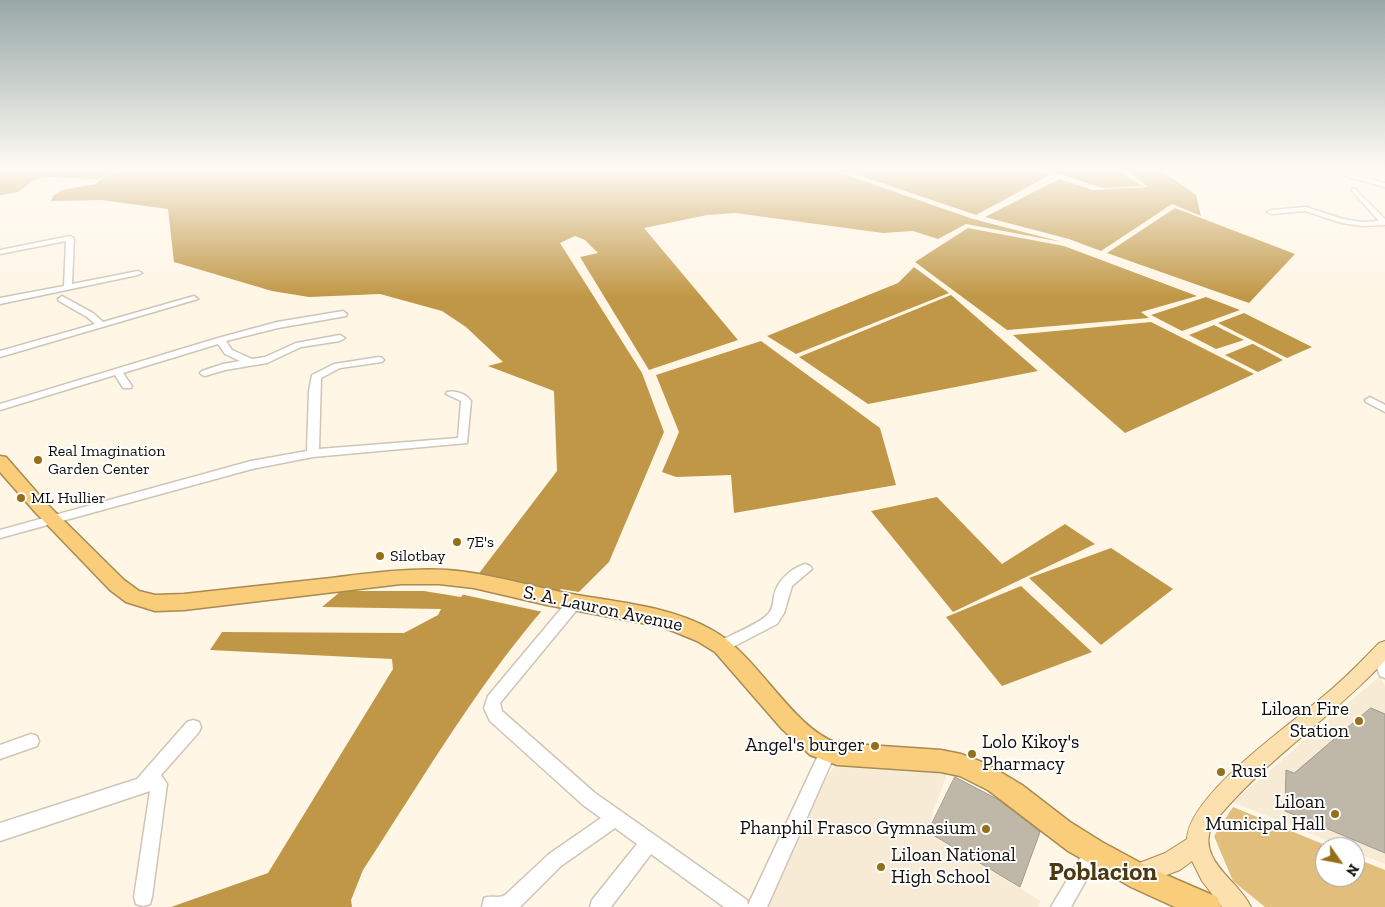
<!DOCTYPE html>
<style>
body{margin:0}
#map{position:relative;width:1385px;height:907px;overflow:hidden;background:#fff6e6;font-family:"Zilla Slab",serif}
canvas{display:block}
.north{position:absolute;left:1315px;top:837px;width:50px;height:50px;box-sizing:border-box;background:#fff;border:1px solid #9f9e9c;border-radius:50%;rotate:123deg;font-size:14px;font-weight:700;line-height:20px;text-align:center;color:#0f0d08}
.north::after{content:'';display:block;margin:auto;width:18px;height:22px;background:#966f19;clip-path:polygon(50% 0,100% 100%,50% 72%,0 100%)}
</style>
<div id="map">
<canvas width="1385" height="907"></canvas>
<div class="north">N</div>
</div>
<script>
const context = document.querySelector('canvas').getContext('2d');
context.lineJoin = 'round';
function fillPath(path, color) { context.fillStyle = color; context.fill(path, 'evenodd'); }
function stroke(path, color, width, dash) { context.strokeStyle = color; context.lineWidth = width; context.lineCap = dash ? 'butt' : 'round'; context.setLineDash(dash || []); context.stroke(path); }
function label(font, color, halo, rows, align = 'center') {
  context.font = font + ' "Zilla Slab",serif'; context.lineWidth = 4; context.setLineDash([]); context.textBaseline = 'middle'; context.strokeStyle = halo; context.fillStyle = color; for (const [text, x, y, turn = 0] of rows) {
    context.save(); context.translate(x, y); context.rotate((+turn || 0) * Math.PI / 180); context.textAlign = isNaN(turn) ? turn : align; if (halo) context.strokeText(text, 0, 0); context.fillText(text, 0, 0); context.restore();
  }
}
const built = new Path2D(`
 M 1380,676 L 1385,686 L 1385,864 L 1355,852 L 1355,847 L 1343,847 L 1233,802 Z
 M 834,767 L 947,774 L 926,832 L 1041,901 L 1038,907 L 766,907 L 810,800 Z`);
const green = new Path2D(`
 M 1233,807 L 1330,847 L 1325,847 L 1325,877 L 1355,877 L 1355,858 L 1385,870 L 1385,907 L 1265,907 L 1233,881 L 1214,836 Z`);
const water = new Path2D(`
 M 0,170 L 116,170 L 98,179 L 48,177 L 39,178 L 33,181 L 18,192 L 2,195 L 0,195 Z
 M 120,170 L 832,170 L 973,219 L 1062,242 L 966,224 L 938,239 L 913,231 L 883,233 L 735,213 L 707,215 L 644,228 L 738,340 L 649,370 L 580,257 L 598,253 L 585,240 L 575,236 L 560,243 L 642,373 L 664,432 L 609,562 L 579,592 L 561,589 C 484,673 426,774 363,870 L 351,900 L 352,907 L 171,907 L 268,873 L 393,669 L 392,659 L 210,650 L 222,632 L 404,633 L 438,615 L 441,609 L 322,607 L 341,591 L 424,591 L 461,597 L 557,471 L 554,391 L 488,366 L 503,362 L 466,327 L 442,311 L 380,294 L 309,297 L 272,291 L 174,262 L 168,209 L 101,200 L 51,201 L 54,195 L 62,190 L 96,184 L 102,178 Z
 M 843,170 L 1036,170 L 1050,175 L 976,215 Z
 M 1048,170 L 1118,170 L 1142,186 L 1102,188 Z
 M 1128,170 L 1161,170 L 1196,195 L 1201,216 L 1172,204 L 1101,251 L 1069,239 L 985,217 L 1059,179 L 1093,190 L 1148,187 Z
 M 1175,208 L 1295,254 L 1249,303 L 1107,253 Z
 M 968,228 L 1064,246 L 1197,296 L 1141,312 L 1149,318 L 1007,330 L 915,262 Z
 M 914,267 L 949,293 L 796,354 L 767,336 L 898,283 Z
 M 951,295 L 1038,371 L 868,404 L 799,357 Z
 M 1206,297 L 1240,310 L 1182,331 L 1151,315 Z
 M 1244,313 L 1312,347 L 1287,358 L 1218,323 Z
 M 1151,322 L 1254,374 L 1125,433 L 1013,335 Z
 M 1214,325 L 1244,340 L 1216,349 L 1189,335 Z
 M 761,341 L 880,428 L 896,485 L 734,513 L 731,475 L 676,477 L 662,472 L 679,432 L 656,375 Z
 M 1252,344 L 1253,344 L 1283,360 L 1258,372 L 1225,355 Z
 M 937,497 L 1002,564 L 1065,524 L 1095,544 L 953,612 L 871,511 Z
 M 1111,548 L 1173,589 L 1101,645 L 1029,578 Z
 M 1021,586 L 1092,652 L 1002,686 L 946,617 Z`);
const pier = new Path2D(`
 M 466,587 L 559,594 L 543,612 L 460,594 Z`);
const building = new Path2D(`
 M 1371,708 L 1385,714 L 1385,853 L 1285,811 L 1286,770 L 1294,773 Z
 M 955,777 L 999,800 L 1040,832 L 1020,887 L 928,832 Z`);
const minor = new Path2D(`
 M 1340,171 L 1385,183 L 1385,187 L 1338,174 L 1338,172 Z
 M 1354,188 L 1385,219 L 1385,225 L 1362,226 L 1342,223 L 1305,211 L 1271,214 L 1267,212 L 1271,210 L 1306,207 L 1343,219 L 1362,222 L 1379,221 L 1352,191 L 1352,189 Z
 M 70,236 L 74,238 L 72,284 L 138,271 L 142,273 L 138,275 L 0,304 L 0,298 L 64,286 L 66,241 L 0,254 L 0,250 Z
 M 62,296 L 93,313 L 103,322 L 194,296 L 198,299 L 0,357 L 0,351 L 95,324 L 87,317 L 59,301 L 58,299 Z
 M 343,311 L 347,314 L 346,316 L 278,328 L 226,341 L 232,350 L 252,359 L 265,357 L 296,343 L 340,335 L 345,338 L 340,341 L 301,347 L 267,363 L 225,370 L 205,376 L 202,375 L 200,373 L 202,371 L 223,364 L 240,361 L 225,354 L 218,344 L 123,373 L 132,386 L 131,388 L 123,388 L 115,375 L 0,410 L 0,404 L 218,338 L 277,322 Z
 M 379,357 L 382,358 L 384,360 L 382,362 L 340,368 L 321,378 L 319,449 L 458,438 L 461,401 L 446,394 L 447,392 C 456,390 466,394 471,401 L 467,443 L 313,457 L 252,469 L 0,538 L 0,530 L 251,461 L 307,451 L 309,391 L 312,375 L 334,364 Z
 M 1370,397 L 1385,405 L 1385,412 L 1366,402 L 1365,400 Z
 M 805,564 L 810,566 L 812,569 L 792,586 L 784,613 L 777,624 L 727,650 L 722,652 L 717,650 L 715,646 L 717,642 C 729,636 761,623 768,614 C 773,609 773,603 774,596 C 777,581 790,569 805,564 Z
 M 575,597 L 580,598 L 582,602 L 580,606 L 500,703 L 502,711 L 595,793 L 747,900 L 748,905 L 822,747 L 828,745 L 834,747 L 836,752 L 767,907 L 724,907 L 651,854 L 611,907 L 590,907 L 592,900 L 637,844 L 615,828 L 561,866 L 520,907 L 482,907 L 484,898 C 492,895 499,899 505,895 L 549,854 L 601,818 L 583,805 L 490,721 L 484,708 L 488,696 L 570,598 Z
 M 1379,649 L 1385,652 L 1385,678 L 1380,676 L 1372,655 L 1374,651 Z
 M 193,720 L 199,722 L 201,727 L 199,732 L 161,775 L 167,784 L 152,897 L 150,904 L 143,906 L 136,904 L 134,897 L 150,791 L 0,841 L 0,823 L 137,779 L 187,722 Z
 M 31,734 L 37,736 L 39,741 L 37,746 L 0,759 L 0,745 Z
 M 1093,843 L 1099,846 L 1102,852 L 1071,907 L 1051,907 L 1087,846 Z`);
const major = new Path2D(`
 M 1385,641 L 1385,660 L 1380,666 C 1326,722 1260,764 1212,825 C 1196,861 1239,880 1251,907 L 1222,907 L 1202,881 L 1192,861 L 1180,870 L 1137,886 L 1129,883 L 1126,875 L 1129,867 L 1165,853 L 1187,839 C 1189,796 1283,730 1315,703 C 1338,685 1359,664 1379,643 Z`);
const highway = new Path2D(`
 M 0,456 L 6,457 L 47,504 L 124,580 L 139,591 L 155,595 L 184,594 C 233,589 282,583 331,578 C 370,573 408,568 447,570 C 491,573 534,588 577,595 C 623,603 672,607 712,630 C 758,655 790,726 837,743 L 941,750 L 961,754 L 987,764 L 1022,785 L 1070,822 L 1102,842 L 1150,868 L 1217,897 L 1221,907 L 1175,907 L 1131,887 L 1068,851 L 988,790 L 960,776 L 941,772 L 837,765 L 810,755 L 782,729 L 715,652 L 697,641 L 663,627 L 547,605 L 474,588 L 439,584 L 401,584 L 184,610 L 155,611 L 126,602 L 110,590 L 35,512 L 0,472 Z`);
const markers = [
 [38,460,5,"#966f19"],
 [21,498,5,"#966f19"],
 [457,542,5,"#966f19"],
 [380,556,5,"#966f19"],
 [1359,721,5,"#966f19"],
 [875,746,5,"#966f19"],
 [972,754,5,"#966f19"],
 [1221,772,5,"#966f19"],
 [1335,814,5,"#966f19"],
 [986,829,5,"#966f19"],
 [881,867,5,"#966f19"]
];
const poiNames = [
 ["Real Imagination",48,451],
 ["Garden Center",48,469],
 ["ML Hullier",31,498],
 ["7E's",467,542],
 ["Silotbay",390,556]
];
const nearStreetnames = [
 ["S. A. Lauron Avenue",603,609,12]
];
const nearPoinames = [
 ["Liloan Fire",1349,710],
 ["Station",1349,732],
 ["Lolo Kikoy's",982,743,"left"],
 ["Pharmacy",982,765,"left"],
 ["Angel's burger",865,746],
 ["Rusi",1231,772,"left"],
 ["Liloan",1325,803],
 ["Municipal Hall",1325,825],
 ["Phanphil Frasco Gymnasium",976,829],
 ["Liloan National",891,856,"left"],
 ["High School",891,878,"left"]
];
const nearDistrictnames = [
 ["Poblacion",1103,873]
];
fillPath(built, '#f7ebd5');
fillPath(green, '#e1be7c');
fillPath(water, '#c09746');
fillPath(pier, '#fff6e6');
fillPath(building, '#bfb7a8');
stroke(building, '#a1998a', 1);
stroke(minor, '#cec5b7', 3);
stroke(major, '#a88a52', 2);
stroke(highway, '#a88a52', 3);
fillPath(minor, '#fff');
fillPath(major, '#fce1af');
fillPath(highway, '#facd7a');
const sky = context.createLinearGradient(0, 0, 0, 297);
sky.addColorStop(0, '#98a8a7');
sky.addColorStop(0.57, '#fffbf4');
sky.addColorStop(1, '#fffbf400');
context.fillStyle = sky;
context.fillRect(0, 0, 1385, 297);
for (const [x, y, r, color] of markers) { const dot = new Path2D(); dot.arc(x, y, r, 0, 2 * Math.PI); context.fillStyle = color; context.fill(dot); stroke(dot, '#fff', 2); }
label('16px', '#0f0d08', '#fff', poiNames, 'left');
label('19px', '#0f0d08', '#fff', nearStreetnames);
label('19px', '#0f0d08', '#fff', nearPoinames, 'right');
label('bold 25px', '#4c3912', '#fff', nearDistrictnames);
</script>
